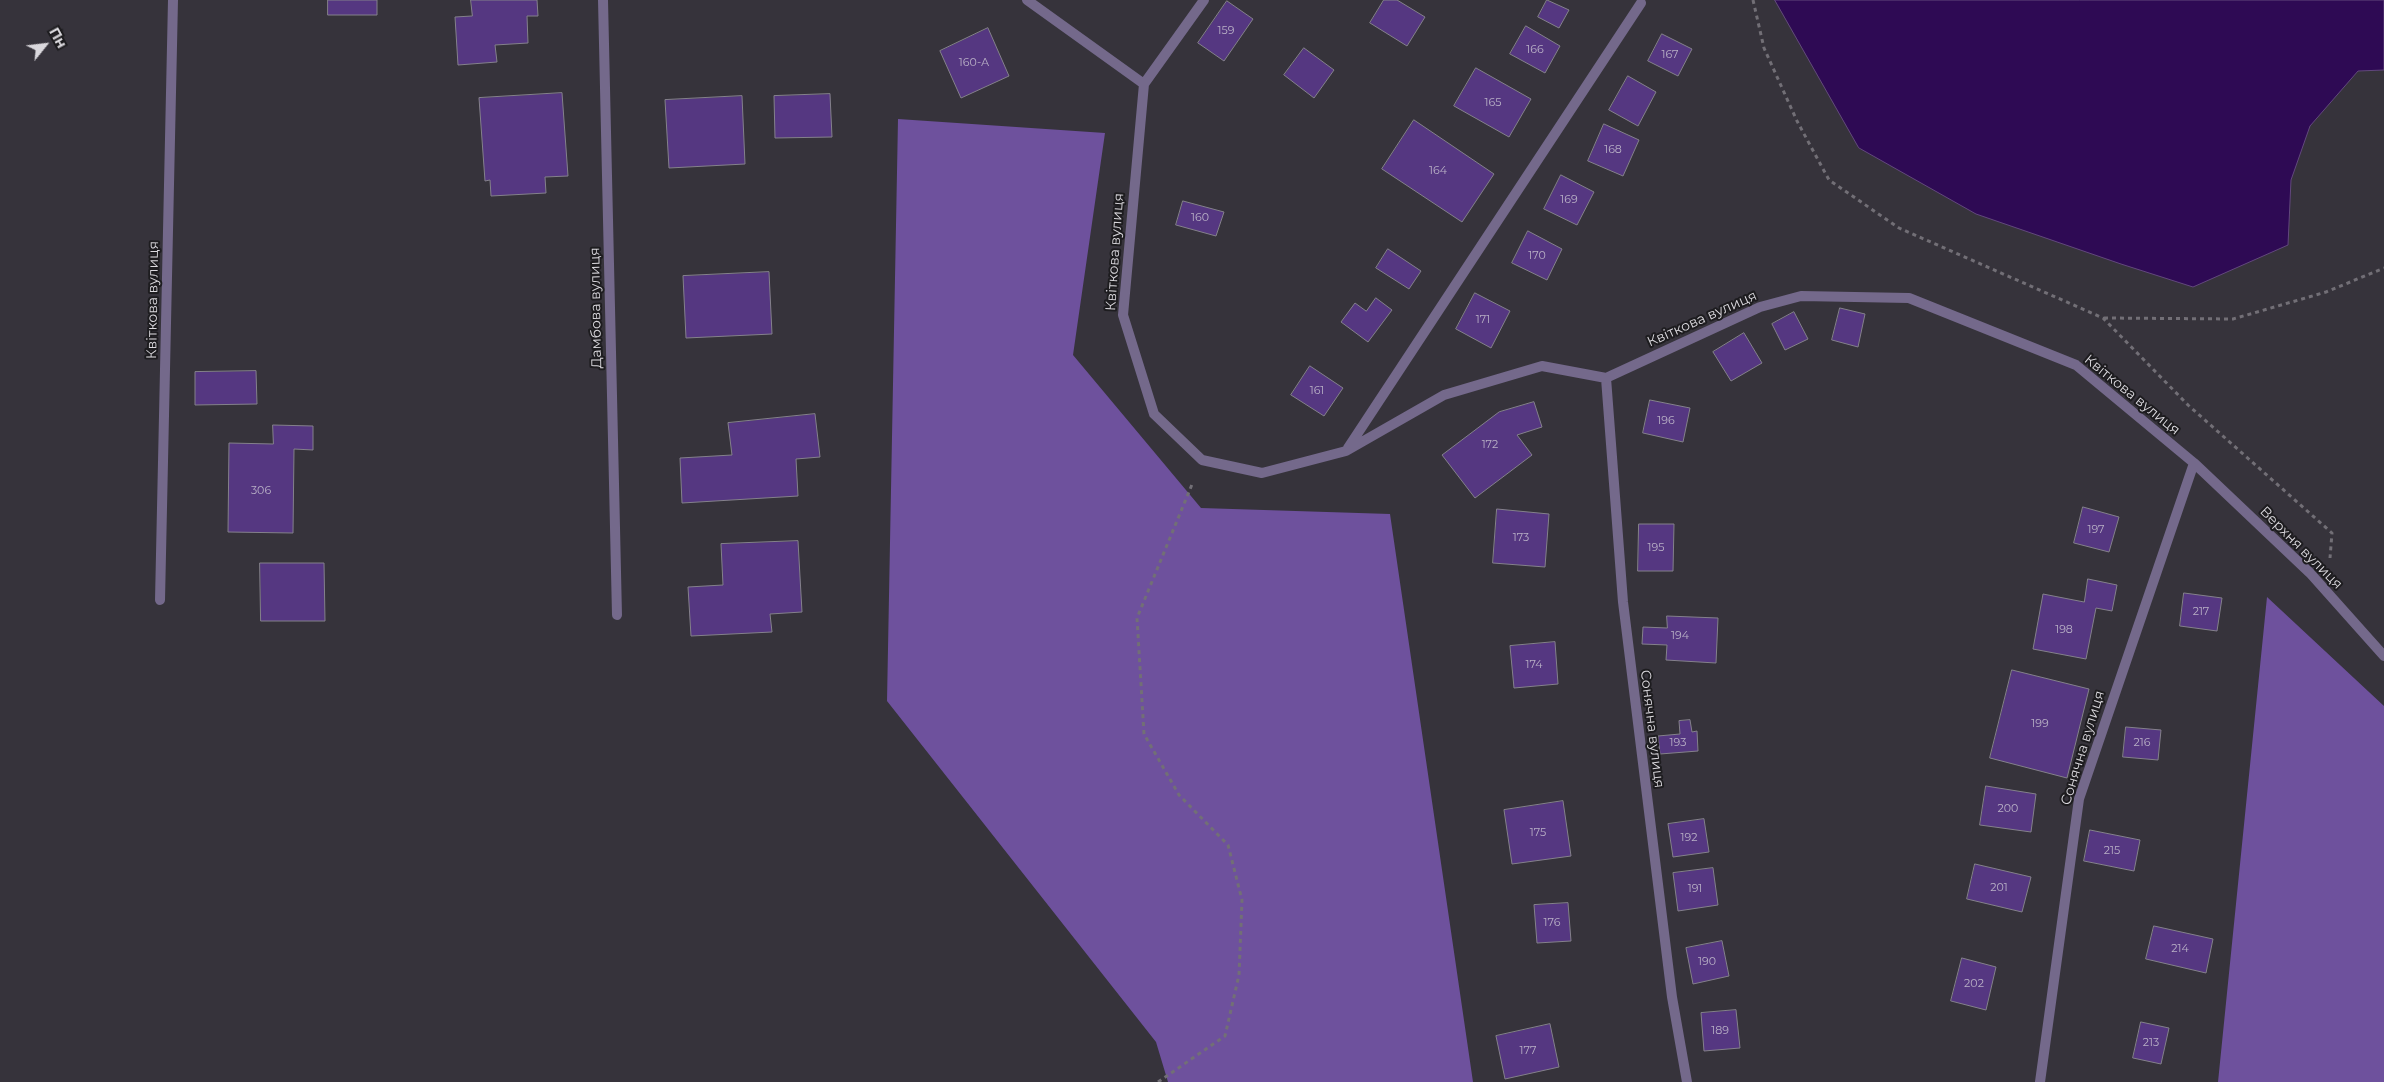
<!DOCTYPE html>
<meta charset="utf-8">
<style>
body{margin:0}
#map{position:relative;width:2384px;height:1082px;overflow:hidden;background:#36333b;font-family:Montserrat,sans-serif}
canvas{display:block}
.north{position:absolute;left:20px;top:20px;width:50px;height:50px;-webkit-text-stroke:4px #1d1c1f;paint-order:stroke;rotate:61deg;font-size:14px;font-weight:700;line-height:20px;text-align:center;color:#dad8dd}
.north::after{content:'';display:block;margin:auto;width:18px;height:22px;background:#dad8dd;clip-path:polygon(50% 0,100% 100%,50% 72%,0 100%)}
</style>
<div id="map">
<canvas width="2384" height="1082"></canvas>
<div class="north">Пн</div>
</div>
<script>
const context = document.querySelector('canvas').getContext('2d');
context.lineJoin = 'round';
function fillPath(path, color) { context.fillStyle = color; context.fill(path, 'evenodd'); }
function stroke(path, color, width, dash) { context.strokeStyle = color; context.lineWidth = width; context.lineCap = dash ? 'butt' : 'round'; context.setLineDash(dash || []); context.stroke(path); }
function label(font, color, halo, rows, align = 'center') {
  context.font = font + ' Montserrat,sans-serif'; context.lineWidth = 4; context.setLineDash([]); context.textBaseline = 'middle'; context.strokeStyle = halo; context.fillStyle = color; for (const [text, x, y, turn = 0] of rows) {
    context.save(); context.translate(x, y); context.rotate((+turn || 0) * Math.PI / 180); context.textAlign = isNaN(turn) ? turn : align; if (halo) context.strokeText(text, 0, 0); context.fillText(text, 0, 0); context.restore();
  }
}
const forest = new Path2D(`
 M 898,119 L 1105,133 L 1073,355 L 1201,508 L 1390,514 L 1473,1082 L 1168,1082 L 1156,1042 L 887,701 Z
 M 2267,597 L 2384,706 L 2384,1082 L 2218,1082 Z`);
const water = new Path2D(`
 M 1775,0 L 2384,0 L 2384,70 L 2358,71 L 2310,126 L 2291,180 L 2288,245 L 2193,287 L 2121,264 L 1976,214 L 1859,148 Z`);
const building = new Path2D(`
 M 328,0 L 377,0 L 377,15 L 328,15 Z
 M 471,0 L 537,0 L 538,16 L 527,16 L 528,43 L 495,45 L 497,62 L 458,65 L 455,17 L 472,16 Z
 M 1384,0 L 1397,0 L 1425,17 L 1407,46 L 1370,23 Z
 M 1547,0 L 1569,10 L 1559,28 L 1538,17 Z
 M 1227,1 L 1253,19 L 1224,61 L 1198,43 Z
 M 1526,26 L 1560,46 L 1545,73 L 1510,54 Z
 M 988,28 L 1009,76 L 961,98 L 940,51 Z
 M 1662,34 L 1692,49 L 1678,76 L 1648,61 Z
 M 1304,48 L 1334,70 L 1314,98 L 1284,75 Z
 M 1476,68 L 1531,99 L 1509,137 L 1454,106 Z
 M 1628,76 L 1656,92 L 1638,126 L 1609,110 Z
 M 562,93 L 568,176 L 545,177 L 546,193 L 491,196 L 490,180 L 485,181 L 479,98 Z
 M 830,94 L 832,137 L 775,138 L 774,96 Z
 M 742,96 L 745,164 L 669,168 L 665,100 Z
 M 1414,120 L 1494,174 L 1462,222 L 1382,169 Z
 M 1604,124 L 1639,140 L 1623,176 L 1588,161 Z
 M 1561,175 L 1594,192 L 1577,225 L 1544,209 Z
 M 1183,201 L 1224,212 L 1216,236 L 1176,225 Z
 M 1528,231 L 1562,249 L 1547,280 L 1512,263 Z
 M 1388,249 L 1421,271 L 1409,289 L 1376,268 Z
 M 769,272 L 772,334 L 686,338 L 683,276 Z
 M 1475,293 L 1510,311 L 1491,348 L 1456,329 Z
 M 1376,298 L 1392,310 L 1368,342 L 1341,322 L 1355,303 L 1366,311 Z
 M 1840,308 L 1865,314 L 1858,347 L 1832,340 Z
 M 1794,312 L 1808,339 L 1785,350 L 1772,324 Z
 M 1744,333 L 1762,363 L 1731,381 L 1713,352 Z
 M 1310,366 L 1343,388 L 1324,416 L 1291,395 Z
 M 256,371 L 257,404 L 195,405 L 195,372 Z
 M 1650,400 L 1690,408 L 1683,442 L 1643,433 Z
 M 1534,402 L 1542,427 L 1517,435 L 1532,455 L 1475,498 L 1442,455 L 1499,412 Z
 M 815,414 L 820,457 L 796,459 L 798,496 L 682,503 L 680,458 L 732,455 L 728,423 Z
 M 273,425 L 313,426 L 313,450 L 294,449 L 293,533 L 228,532 L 229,443 L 273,444 Z
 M 2083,507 L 2119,517 L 2109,552 L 2074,543 Z
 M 1497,509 L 1549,514 L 1545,567 L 1493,563 Z
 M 1639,524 L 1674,524 L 1673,571 L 1638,571 Z
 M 798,541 L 802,612 L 770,614 L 772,632 L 691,636 L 688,587 L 723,585 L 721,544 Z
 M 260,563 L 324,563 L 325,621 L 261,621 Z
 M 2088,579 L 2117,585 L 2112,611 L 2096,608 L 2086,659 L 2033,649 L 2043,594 L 2084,602 Z
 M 2184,593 L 2222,598 L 2217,631 L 2180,626 Z
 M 1667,616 L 1718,618 L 1716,663 L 1666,660 L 1667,645 L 1642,644 L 1643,627 L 1667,628 Z
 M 1555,642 L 1558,684 L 1514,688 L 1510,646 Z
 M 2012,670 L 2089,689 L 2067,778 L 1990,758 Z
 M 1690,720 L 1692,732 L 1697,731 L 1698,751 L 1660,754 L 1658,736 L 1680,734 L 1679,721 Z
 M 2126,727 L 2161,730 L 2158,760 L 2123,757 Z
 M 1986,786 L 2036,794 L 2031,832 L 1980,825 Z
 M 1563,801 L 1571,856 L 1512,864 L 1504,810 Z
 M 1704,819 L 1709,852 L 1673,857 L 1668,824 Z
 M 2090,830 L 2140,840 L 2134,871 L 2084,861 Z
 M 1975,864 L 2031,877 L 2022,912 L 1967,899 Z
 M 1713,868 L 1718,905 L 1678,911 L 1673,873 Z
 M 1568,903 L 1571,941 L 1537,943 L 1534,905 Z
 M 2154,926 L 2213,939 L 2206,973 L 2146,959 Z
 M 1722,941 L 1729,976 L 1693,984 L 1686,948 Z
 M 1962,958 L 1996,967 L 1986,1010 L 1951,1001 Z
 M 1736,1010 L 1740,1048 L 1704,1051 L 1701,1013 Z
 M 2141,1022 L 2169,1028 L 2161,1064 L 2133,1058 Z
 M 1550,1024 L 1559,1067 L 1505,1079 L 1496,1036 Z`);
const path = new Path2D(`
 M 1753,0 L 1764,48 L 1797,121 L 1829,180 L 1899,228 L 2103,318 L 2188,405 L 2332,533 L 2330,558
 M 2104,318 L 2233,319 L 2326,292 L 2384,268
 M 1158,1082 L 1225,1036 L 1239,975 L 1242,900 L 1228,845 L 1179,795 L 1144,734 L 1137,618 L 1193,482`);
const street = new Path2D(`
 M 603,0 L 617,615
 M 1027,0 L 1144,84 L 1123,315 L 1154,414 L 1202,460 L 1262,473 L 1346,451 L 1444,395 L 1542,366 L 1606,378 L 1760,307 L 1801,296 L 1909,298 L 2076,365 L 2194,463 L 2310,573 L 2384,656
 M 1144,84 L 1204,0
 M 1606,378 L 1623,602 L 1672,997 L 1687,1082
 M 1348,448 L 1641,3
 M 160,600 L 173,0
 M 2040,1082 L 2079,799 L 2194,463`);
const numberNames = [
 ["159",1226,31],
 ["166",1535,50],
 ["167",1670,55],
 ["160-А",974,63],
 ["165",1493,103],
 ["168",1613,150],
 ["164",1438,171],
 ["169",1569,200],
 ["160",1200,218],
 ["170",1537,256],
 ["171",1483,320],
 ["161",1317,391],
 ["196",1666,421],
 ["172",1490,445],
 ["306",261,491],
 ["197",2096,530],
 ["173",1521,538],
 ["195",1656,548],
 ["217",2201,612],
 ["198",2064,630],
 ["194",1680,636],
 ["174",1534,665],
 ["199",2040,724],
 ["193",1678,743],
 ["216",2142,743],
 ["200",2008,809],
 ["175",1538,833],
 ["192",1689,838],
 ["215",2112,851],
 ["201",1999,888],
 ["191",1695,889],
 ["176",1552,923],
 ["214",2180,949],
 ["190",1707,962],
 ["202",1974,984],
 ["189",1720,1031],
 ["213",2151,1043],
 ["177",1528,1051]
];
const streetNames = [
 ["Квіткова вулиця",1115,252,-86],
 ["Квіткова вулиця",153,300,-89],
 ["Дамбова вулиця",596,308,-91],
 ["Квіткова вулиця",1702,319,-24],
 ["Квіткова вулиця",2132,395,39],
 ["Верхня вулиця",2301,548,45],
 ["Сонячна вулиця",1652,729,83],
 ["Сонячна вулиця",2083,748,-73]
];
fillPath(forest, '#6e519d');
fillPath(water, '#2e0a54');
stroke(water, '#62487d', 1);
fillPath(building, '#553781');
stroke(building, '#84818b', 1);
stroke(path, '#726f76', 3, [4, 4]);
stroke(street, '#74698b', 10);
label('11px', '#b9b0c6', null, numberNames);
label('14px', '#dad8dd', '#1d1c1f', streetNames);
</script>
